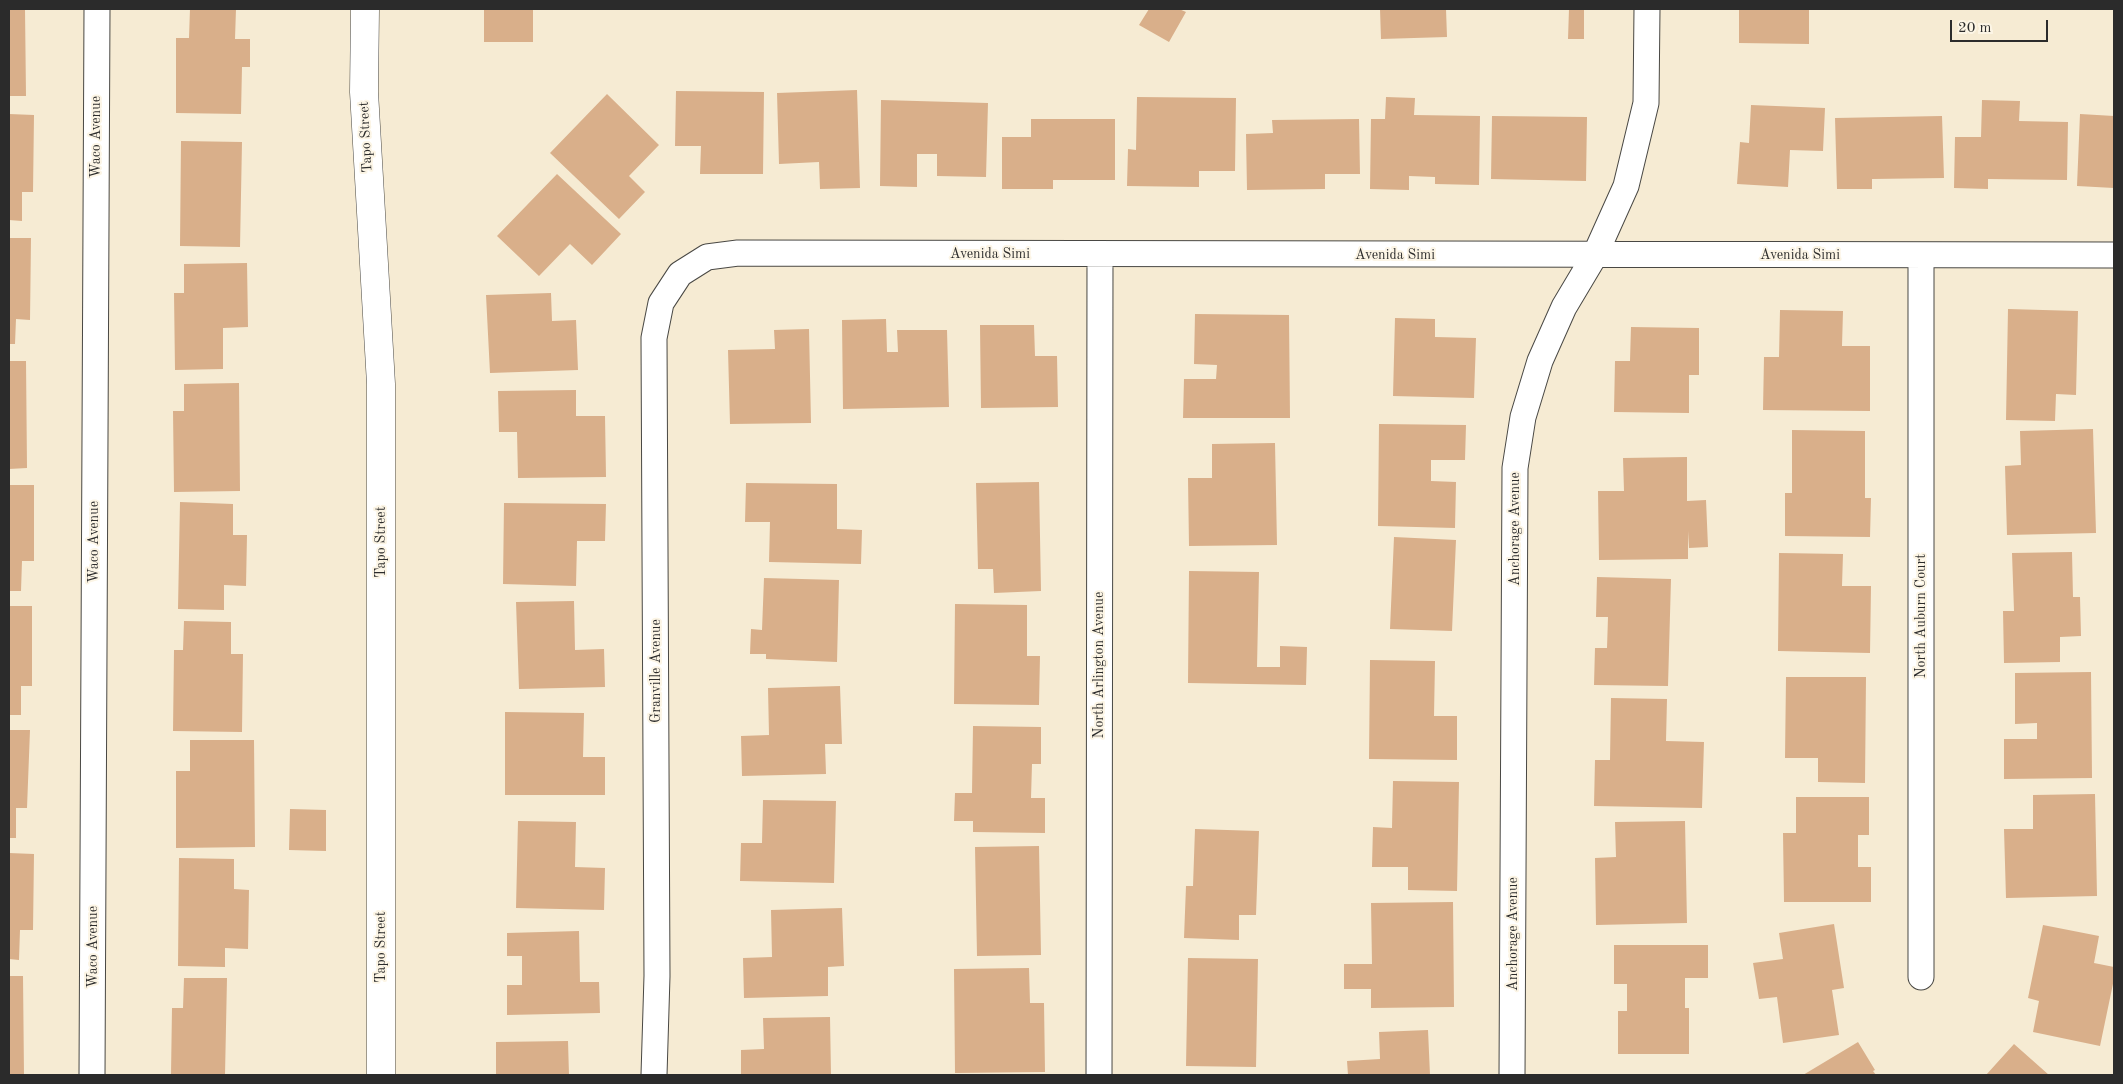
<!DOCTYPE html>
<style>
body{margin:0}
#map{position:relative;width:2123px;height:1084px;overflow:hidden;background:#f6ebd3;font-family:"Old Standard TT",serif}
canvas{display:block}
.frame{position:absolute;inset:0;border:10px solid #2b2b2b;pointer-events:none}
.scale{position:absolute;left:1950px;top:20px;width:98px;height:22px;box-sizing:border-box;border:2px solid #2b2b2b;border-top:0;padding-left:6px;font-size:15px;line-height:18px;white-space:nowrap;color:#2b2b2b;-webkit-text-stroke:4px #fcf5e5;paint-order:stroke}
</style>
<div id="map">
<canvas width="2123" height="1084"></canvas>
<div class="frame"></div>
<div class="scale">20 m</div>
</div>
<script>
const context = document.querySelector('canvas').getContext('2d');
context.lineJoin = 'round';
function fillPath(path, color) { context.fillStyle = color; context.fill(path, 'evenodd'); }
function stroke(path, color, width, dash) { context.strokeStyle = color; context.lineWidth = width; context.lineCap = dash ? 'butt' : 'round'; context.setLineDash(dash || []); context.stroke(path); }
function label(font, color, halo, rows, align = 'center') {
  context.font = font + ' "Old Standard TT",serif'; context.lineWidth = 4; context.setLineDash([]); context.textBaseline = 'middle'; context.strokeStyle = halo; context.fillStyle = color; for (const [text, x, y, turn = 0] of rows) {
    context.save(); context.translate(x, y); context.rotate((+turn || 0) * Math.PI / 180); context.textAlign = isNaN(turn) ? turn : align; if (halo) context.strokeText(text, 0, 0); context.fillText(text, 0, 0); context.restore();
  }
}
const building = new Path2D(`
 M 9,9 L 25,9 L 26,96 L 9,96 Z
 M 190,9 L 236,9 L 235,39 L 250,39 L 250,67 L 242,67 L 241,114 L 176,113 L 176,38 L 189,38 Z
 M 484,9 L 533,9 L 533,42 L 484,42 Z
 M 1149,9 L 1179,9 L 1186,12 L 1169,42 L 1139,25 Z
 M 1380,9 L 1446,9 L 1447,37 L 1381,39 Z
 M 1569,9 L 1584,9 L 1584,39 L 1568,39 Z
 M 1739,9 L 1809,9 L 1809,44 L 1739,43 Z
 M 857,90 L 860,188 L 820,189 L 819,162 L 779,164 L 777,93 Z
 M 676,91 L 764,92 L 763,174 L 700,174 L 701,146 L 675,146 Z
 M 607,94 L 659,145 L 629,176 L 645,192 L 619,219 L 550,153 Z
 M 1137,97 L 1236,98 L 1235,171 L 1199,171 L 1199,187 L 1127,186 L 1128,149 L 1136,150 Z
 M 1386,97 L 1415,98 L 1414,115 L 1480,116 L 1479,185 L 1435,184 L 1435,177 L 1409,176 L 1409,190 L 1370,189 L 1371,119 L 1385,119 Z
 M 881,100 L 988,103 L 986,177 L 937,176 L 937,154 L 917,154 L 917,187 L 880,186 Z
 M 1982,100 L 2020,101 L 2019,121 L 2068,122 L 2067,180 L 1988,179 L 1988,189 L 1954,188 L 1955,137 L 1981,137 Z
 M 1751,105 L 1825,108 L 1823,151 L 1790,150 L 1788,187 L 1737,184 L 1740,142 L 1749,143 Z
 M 9,114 L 34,115 L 33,192 L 22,192 L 22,221 L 9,220 Z
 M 2080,114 L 2114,116 L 2114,188 L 2077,186 Z
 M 1492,116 L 1587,117 L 1586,181 L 1491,179 Z
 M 1942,116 L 1944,178 L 1872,179 L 1872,189 L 1837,189 L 1835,118 Z
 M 1031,119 L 1115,119 L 1115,180 L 1053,180 L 1053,189 L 1002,189 L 1002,137 L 1031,137 Z
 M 1359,119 L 1360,174 L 1325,174 L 1325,189 L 1247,190 L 1246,134 L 1273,133 L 1272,120 Z
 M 181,141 L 242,142 L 240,247 L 180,246 Z
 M 557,174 L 621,234 L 592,265 L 570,244 L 539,276 L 497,236 Z
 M 9,238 L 31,238 L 30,320 L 16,319 L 15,344 L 9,344 Z
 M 247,263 L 248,327 L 223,328 L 223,369 L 175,370 L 174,293 L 184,293 L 184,264 Z
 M 551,293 L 552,321 L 576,320 L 578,370 L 490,373 L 486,295 Z
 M 2008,309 L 2078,311 L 2076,395 L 2056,394 L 2055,421 L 2006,420 Z
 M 1780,310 L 1843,311 L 1842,346 L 1870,346 L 1870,411 L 1763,410 L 1764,357 L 1779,357 Z
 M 1195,314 L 1289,315 L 1290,418 L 1183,418 L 1184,379 L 1216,379 L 1217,365 L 1194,364 Z
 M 1395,318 L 1435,319 L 1435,337 L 1476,338 L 1474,398 L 1393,396 Z
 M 886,319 L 887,352 L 898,352 L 897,330 L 947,330 L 949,407 L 843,409 L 842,320 Z
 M 980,325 L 1034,325 L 1035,356 L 1057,356 L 1058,407 L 981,408 Z
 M 1631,327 L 1699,328 L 1699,375 L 1689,375 L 1689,413 L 1614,412 L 1615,361 L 1630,361 Z
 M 809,329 L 811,423 L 730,424 L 728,350 L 775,349 L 774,330 Z
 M 9,361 L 26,361 L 27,468 L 9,469 Z
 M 239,383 L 240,491 L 174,492 L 173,411 L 184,411 L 184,384 Z
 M 576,390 L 576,416 L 605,416 L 606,477 L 518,478 L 517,432 L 499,432 L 498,391 Z
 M 1379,424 L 1466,425 L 1465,460 L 1431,460 L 1431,481 L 1456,482 L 1455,528 L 1378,526 Z
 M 2093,429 L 2096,533 L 2007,535 L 2005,466 L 2021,465 L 2020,431 Z
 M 1792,430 L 1865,431 L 1865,498 L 1871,498 L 1870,537 L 1785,536 L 1785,493 L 1792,493 Z
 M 1275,443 L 1277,545 L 1189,546 L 1188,478 L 1212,478 L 1212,444 Z
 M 1687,457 L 1687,501 L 1706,500 L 1708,547 L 1689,548 L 1688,531 L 1688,559 L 1599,560 L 1598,491 L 1624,491 L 1623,458 Z
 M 1039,482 L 1041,591 L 994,593 L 993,569 L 978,569 L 976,483 Z
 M 746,483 L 837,484 L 837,529 L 862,530 L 861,564 L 769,562 L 770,522 L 745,522 Z
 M 9,485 L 34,485 L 34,561 L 22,561 L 21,591 L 9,591 Z
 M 180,502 L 233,504 L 233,535 L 247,535 L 246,586 L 224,585 L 224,610 L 178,609 Z
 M 504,503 L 606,504 L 605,541 L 577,541 L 576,586 L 503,584 Z
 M 1394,537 L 1456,540 L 1452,631 L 1390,629 Z
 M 2072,552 L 2073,597 L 2080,597 L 2081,636 L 2060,637 L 2060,662 L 2004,663 L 2003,611 L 2014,611 L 2012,553 Z
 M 1779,553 L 1843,554 L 1842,586 L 1871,586 L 1870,653 L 1778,651 Z
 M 1189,571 L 1259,572 L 1257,667 L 1280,667 L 1280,646 L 1307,647 L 1306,685 L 1188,683 Z
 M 1597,577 L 1671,579 L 1668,686 L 1594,685 L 1595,648 L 1607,648 L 1608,617 L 1596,617 Z
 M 764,578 L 839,580 L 837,662 L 766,659 L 766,654 L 750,654 L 751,629 L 762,630 Z
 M 574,601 L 575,650 L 604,649 L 605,687 L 519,689 L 516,602 Z
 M 955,604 L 1027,605 L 1027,656 L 1040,656 L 1039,705 L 954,704 Z
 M 9,606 L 32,606 L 32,686 L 21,686 L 21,715 L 9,715 Z
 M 184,621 L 231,622 L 231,654 L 243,654 L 242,732 L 173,731 L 174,650 L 183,650 Z
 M 1370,660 L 1435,661 L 1434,716 L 1457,716 L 1457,760 L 1369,759 Z
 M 2091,672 L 2092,778 L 2004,779 L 2004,739 L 2037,739 L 2037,723 L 2015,724 L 2015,673 Z
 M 1786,677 L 1866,677 L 1865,783 L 1818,782 L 1818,758 L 1785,758 Z
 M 840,686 L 842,744 L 825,744 L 826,774 L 742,776 L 741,736 L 769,735 L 768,688 Z
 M 1611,698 L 1667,699 L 1666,741 L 1704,742 L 1702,808 L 1594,806 L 1595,760 L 1610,760 Z
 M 505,712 L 584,713 L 583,757 L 605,757 L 605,795 L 505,795 Z
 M 973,726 L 1041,727 L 1041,764 L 1032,764 L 1031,798 L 1045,798 L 1045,833 L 973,832 L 973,821 L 954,821 L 955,793 L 972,793 Z
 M 9,730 L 30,730 L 27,808 L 16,808 L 16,838 L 9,838 Z
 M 190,740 L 254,740 L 255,847 L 176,848 L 176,771 L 190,771 Z
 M 1393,781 L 1459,782 L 1457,891 L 1408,890 L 1408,867 L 1372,867 L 1373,827 L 1392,828 Z
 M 2095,794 L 2097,896 L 2006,898 L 2004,829 L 2033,829 L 2033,795 Z
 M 1796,797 L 1869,797 L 1869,835 L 1858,835 L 1858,867 L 1871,867 L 1871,902 L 1784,902 L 1783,833 L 1796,833 Z
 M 763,800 L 836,801 L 834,883 L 740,881 L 741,843 L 762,843 Z
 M 290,809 L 326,810 L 326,851 L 289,850 Z
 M 518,821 L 576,822 L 575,867 L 605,868 L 604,910 L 516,908 Z
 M 1685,821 L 1687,923 L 1596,925 L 1595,858 L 1616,857 L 1615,822 Z
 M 1195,829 L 1259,831 L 1256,915 L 1239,915 L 1239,940 L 1184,938 L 1186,886 L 1193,886 Z
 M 1039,846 L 1041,955 L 977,956 L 975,847 Z
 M 9,853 L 34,854 L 33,930 L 20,930 L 19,960 L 9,959 Z
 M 179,858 L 234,859 L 234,889 L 249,890 L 248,949 L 225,948 L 225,967 L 178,966 Z
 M 1453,902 L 1454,1007 L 1371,1008 L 1371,989 L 1344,989 L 1344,964 L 1372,964 L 1371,903 Z
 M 842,908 L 844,966 L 828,967 L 828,996 L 744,998 L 743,958 L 772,957 L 771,910 Z
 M 1834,924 L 1844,988 L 1832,990 L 1839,1035 L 1783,1043 L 1777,997 L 1759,999 L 1753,963 L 1783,959 L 1779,933 Z
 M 2043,925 L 2099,936 L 2094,963 L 2114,967 L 2114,979 L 2100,1046 L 2033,1032 L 2039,1001 L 2028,998 Z
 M 579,931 L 580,982 L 599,982 L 600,1013 L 507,1015 L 507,985 L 522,985 L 522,956 L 507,956 L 507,933 Z
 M 1614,945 L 1708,945 L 1708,978 L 1685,978 L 1685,1008 L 1689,1008 L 1689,1054 L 1618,1054 L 1618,1011 L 1627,1011 L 1627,984 L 1614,984 Z
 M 1188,958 L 1258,959 L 1256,1067 L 1186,1066 Z
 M 1029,968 L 1030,1003 L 1044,1003 L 1045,1072 L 955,1073 L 954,969 Z
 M 9,976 L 23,976 L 24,1075 L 9,1075 Z
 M 184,978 L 227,978 L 225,1075 L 171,1075 L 172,1008 L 183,1008 Z
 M 830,1017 L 831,1075 L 741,1075 L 741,1050 L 764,1049 L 763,1018 Z
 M 1428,1030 L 1430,1075 L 1348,1075 L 1347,1061 L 1380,1059 L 1379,1032 Z
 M 568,1041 L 569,1075 L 496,1075 L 496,1042 Z
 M 1858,1042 L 1875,1070 L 1873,1071 L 1876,1075 L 1803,1075 Z
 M 2014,1044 L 2049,1075 L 1986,1075 Z`);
const minor = new Path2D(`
 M 1921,977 L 1921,255
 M 92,1075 L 97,9
 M 654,1075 L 657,976 L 654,338 L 661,303 L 680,274 L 707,257 L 738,253 L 2114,255
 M 1099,1075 L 1100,254
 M 1512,1075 L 1515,468 L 1523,417 L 1540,361 L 1564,307 L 1595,255 L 1626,186 L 1646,103 L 1647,9`);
const tertiary = new Path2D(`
 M 365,9 L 364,92 L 381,384 L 381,1075`);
const streetNames = [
 ["Waco Avenue",96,137,-90],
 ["Tapo Street",366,137,-93],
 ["Avenida Simi",990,254],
 ["Avenida Simi",1395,255],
 ["Avenida Simi",1800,255],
 ["Anchorage Avenue",1515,529,-90],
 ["Waco Avenue",94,542,-90],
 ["Tapo Street",381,542,-90],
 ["North Auburn Court",1921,616,-90],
 ["North Arlington Avenue",1099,665,-90],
 ["Granville Avenue",656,671,-90],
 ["Anchorage Avenue",1513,934,-90],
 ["Waco Avenue",93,947,-90],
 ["Tapo Street",381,947,-90]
];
fillPath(building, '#d9af8a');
stroke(minor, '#494844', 27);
stroke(tertiary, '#494844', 29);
stroke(minor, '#fff', 25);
stroke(tertiary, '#fff', 28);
label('14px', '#2b2b2b', '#fcf5e5', streetNames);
</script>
